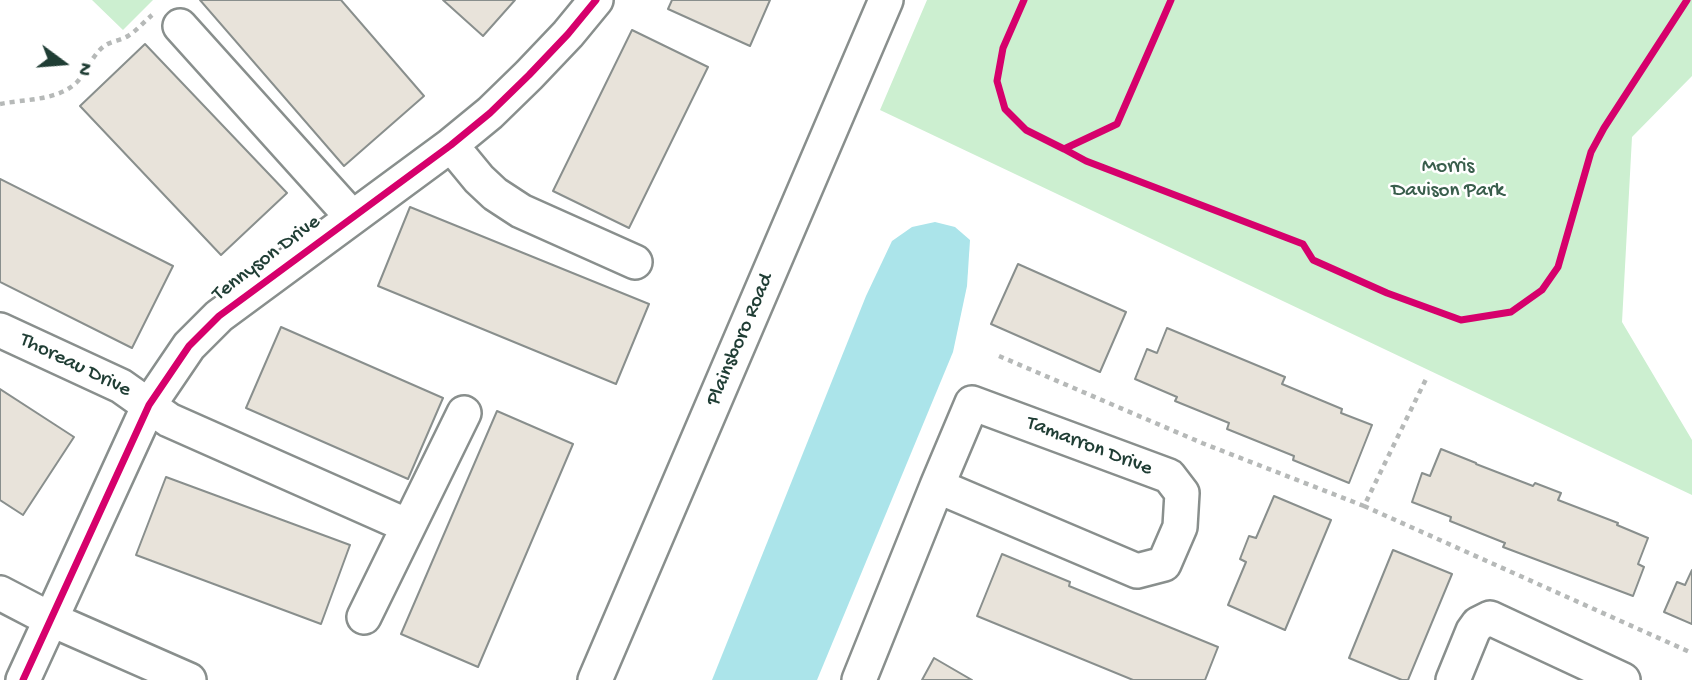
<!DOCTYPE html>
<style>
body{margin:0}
#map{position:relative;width:1692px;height:680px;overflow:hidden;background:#fff;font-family:"Gochi Hand",sans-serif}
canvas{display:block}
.north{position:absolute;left:28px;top:28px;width:70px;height:70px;-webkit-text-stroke:5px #fff;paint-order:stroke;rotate:106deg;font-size:19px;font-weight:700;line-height:28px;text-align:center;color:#1f3d34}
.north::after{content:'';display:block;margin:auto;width:24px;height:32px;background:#1f3d34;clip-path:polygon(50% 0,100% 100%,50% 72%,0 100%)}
</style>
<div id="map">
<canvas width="1692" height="680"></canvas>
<div class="north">N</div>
</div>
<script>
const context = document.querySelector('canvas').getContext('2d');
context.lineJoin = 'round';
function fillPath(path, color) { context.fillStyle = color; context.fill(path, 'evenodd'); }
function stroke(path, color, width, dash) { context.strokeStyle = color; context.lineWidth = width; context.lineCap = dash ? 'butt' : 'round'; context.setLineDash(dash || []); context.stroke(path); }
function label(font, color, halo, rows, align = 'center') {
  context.font = font + ' "Gochi Hand",sans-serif'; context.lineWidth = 5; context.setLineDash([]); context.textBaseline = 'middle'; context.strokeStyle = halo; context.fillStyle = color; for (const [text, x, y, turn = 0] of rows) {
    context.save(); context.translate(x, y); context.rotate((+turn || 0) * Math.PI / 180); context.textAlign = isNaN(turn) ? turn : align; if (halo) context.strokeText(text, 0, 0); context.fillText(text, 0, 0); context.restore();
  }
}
const green = new Path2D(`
 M 92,0 L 153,0 L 123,30 Z
 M 927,0 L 1692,0 L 1692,76 L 1632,137 L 1622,322 L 1692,440 L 1692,495 L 880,110 Z`);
const water = new Path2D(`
 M 935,222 L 955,227 L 970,240 L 967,286 L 953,352 L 817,680 L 712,680 L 866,296 L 892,241 L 912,227 Z`);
const building = new Path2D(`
 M 200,0 L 341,0 L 424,96 L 344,166 Z
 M 443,0 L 515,0 L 483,36 Z
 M 672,0 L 770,0 L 750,46 L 668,9 Z
 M 632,30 L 708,67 L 629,228 L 553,191 Z
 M 145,44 L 287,193 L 221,255 L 80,106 Z
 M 0,179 L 173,266 L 132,348 L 0,282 Z
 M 410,207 L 649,304 L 616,384 L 378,286 Z
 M 1018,264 L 1126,312 L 1100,372 L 991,324 Z
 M 281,327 L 443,398 L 408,479 L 246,408 Z
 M 1167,328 L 1285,377 L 1282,384 L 1342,409 L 1341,413 L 1372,425 L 1349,483 L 1293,460 L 1294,456 L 1227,429 L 1229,423 L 1175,401 L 1177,397 L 1135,379 L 1147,349 L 1157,353 Z
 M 0,389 L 74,437 L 23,515 L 0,500 Z
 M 497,411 L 573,444 L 478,667 L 401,634 Z
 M 1441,449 L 1476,463 L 1476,464 L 1533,486 L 1535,483 L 1561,493 L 1558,500 L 1618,523 L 1617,525 L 1648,538 L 1638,564 L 1644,567 L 1633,596 L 1503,547 L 1505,543 L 1450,521 L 1451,517 L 1412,502 L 1422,473 L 1430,476 Z
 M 166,477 L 350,545 L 321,624 L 136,555 Z
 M 1274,496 L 1331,520 L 1285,630 L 1228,605 L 1246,562 L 1240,559 L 1249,536 L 1256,538 Z
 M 1393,550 L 1452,574 L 1408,680 L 1402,680 L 1349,658 Z
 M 1002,554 L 1070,582 L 1069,586 L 1218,647 L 1205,680 L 1133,680 L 977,616 Z
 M 1692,570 L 1692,624 L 1664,612 L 1677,582 L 1685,585 Z
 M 934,658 L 972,680 L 922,680 Z`);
const path = new Path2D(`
 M 0,104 C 24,99 58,101 77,82 C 87,71 92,56 103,47 C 110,41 120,41 128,36 C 136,31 144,22 152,15
 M 999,356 L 1202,443 L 1364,506 L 1426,379
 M 1364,506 L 1692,653`);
const minor = new Path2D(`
 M 180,26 L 352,217
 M 451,145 L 479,179 L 495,194 L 521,211 L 635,262
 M 0,330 L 121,386 L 169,420 L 408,526
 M 972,403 L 1169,476 L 1182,493 L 1180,527 L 1164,564 L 1137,571 L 937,486 Z
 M 0,593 L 50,619 L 189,680
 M 364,617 L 464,413
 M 23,680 L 149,405 L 189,346 L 219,316 L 451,145 L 490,113 L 529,75 L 568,34 L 596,0
 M 595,680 L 886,0
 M 859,680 L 937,486
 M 1453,680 L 1473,631 L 1478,624 L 1490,618 L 1623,680`);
const cycleway = new Path2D(`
 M 1024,0 L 1003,48 L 997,81 L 1005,109 L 1026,130 L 1064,149 L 1117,124 L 1171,0
 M 1064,149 L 1086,161 L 1303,244 L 1313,260 L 1387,293 L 1461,320 L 1511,312 L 1542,290 L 1558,267 L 1591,152 L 1604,128 L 1687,0
 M 23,680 L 149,405 L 189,346 L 219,316 L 451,145 L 490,113 L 529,75 L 568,34 L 596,0`);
const parkNames = [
 ["Morris",1448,168],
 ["Davison Park",1448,192]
];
const streetNames = [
 ["Tennyson Drive",267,259,-37],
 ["Plainsboro Road",741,340,-67],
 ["Thoreau Drive",75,366,26],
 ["Tamarron Drive",1089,447,21]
];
fillPath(green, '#ccefd0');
fillPath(water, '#abe4ea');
fillPath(building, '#e8e3da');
stroke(building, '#898f8d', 2);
stroke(minor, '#898f8d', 38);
stroke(path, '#b6b9b8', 4.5, [5, 5]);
stroke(minor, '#fff', 33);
stroke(cycleway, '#d6006c', 7);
label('21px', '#395e4c', '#fff', parkNames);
label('21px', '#1f3d34', '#fff', streetNames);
</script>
